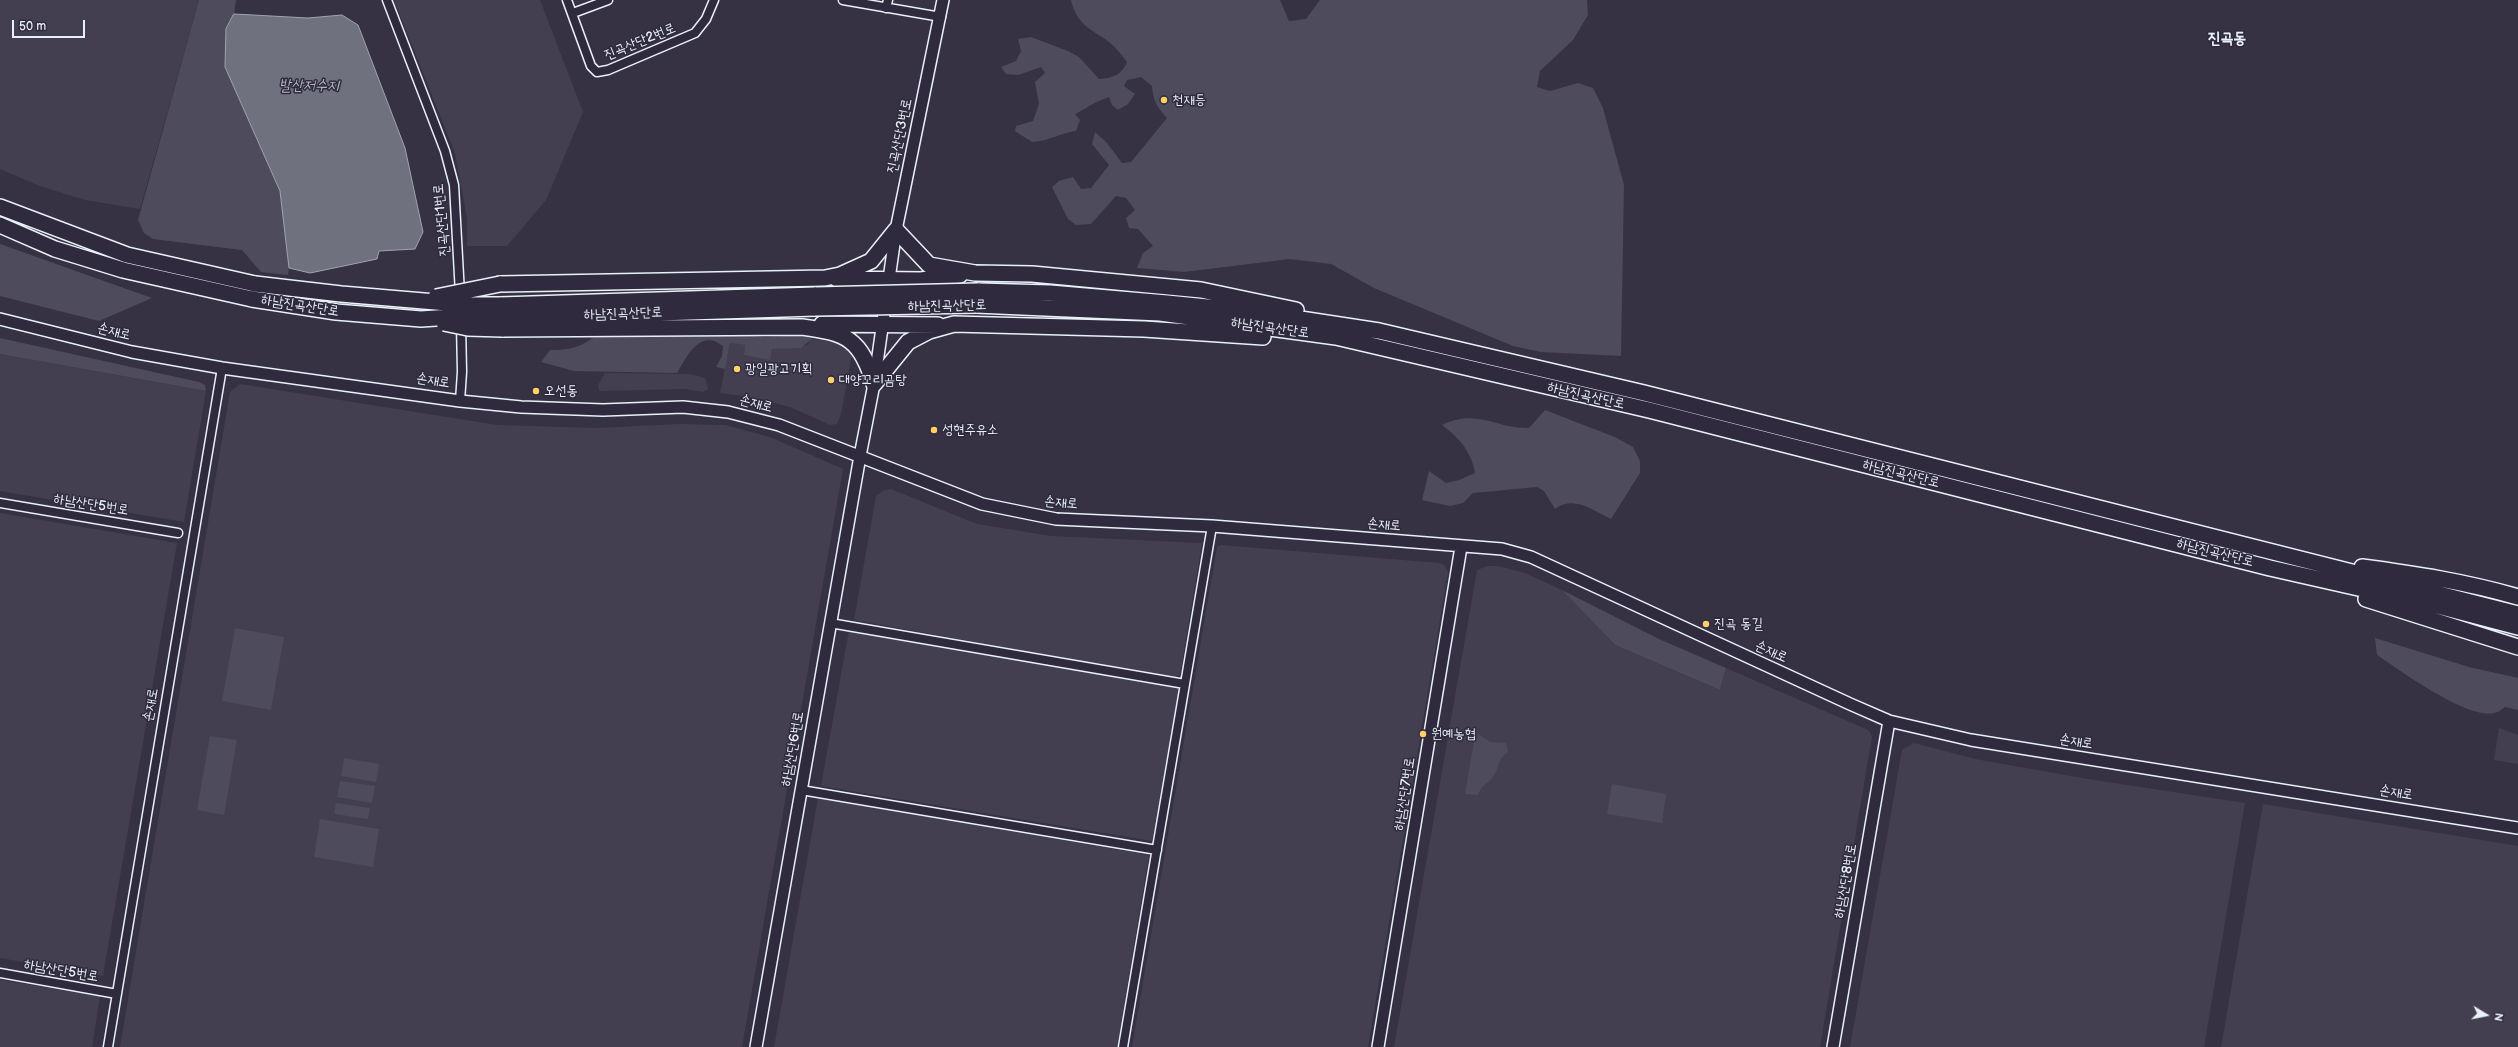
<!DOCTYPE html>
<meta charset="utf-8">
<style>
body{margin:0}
#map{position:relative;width:2518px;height:1047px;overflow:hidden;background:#363244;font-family:"Balsamiq Sans",sans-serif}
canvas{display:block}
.north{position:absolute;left:2466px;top:995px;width:40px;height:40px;-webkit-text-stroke:3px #2f2a3d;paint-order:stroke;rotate:100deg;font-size:11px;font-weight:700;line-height:16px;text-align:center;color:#e8f1f8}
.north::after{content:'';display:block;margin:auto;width:14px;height:18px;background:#e8f1f8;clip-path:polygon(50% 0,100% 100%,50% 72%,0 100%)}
.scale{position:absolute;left:12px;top:20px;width:73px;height:18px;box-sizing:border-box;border:2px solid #e8f1f8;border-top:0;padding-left:5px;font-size:12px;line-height:14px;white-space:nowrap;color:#e8f1f8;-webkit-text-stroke:3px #2f2a3d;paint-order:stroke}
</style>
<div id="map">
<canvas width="2518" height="1047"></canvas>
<div class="north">N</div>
<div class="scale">50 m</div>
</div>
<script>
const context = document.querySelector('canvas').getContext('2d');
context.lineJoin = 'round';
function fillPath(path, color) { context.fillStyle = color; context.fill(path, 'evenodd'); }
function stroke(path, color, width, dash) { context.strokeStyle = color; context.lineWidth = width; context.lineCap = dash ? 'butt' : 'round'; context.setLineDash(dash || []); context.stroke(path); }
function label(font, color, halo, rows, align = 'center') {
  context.font = font + ' "Balsamiq Sans","Poor Story",sans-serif'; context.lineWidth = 3; context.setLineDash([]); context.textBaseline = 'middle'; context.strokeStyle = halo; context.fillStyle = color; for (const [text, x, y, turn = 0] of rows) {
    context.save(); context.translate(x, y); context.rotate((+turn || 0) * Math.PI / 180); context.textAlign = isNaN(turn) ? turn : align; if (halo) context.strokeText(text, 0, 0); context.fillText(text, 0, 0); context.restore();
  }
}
const built = new Path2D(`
 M 0,0 L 199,0 L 140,209 L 85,200 L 40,186 L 0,169 Z
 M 394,0 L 540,0 L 583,112 L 546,200 L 507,246 L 467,246 L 467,218 L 455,153 Z
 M 812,339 L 835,342 L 846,347 L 852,354 L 841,414 L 837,424 L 830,425 L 790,407 L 751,397 L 720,393 L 730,343 L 746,345 L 744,355 L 770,359 L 772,349 L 807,345 Z
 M 0,354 L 206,391 L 184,522 L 0,491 Z
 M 605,373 L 691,374 L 705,378 L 708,389 L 703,392 L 685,389 L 599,391 L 598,385 Z
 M 240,384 L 497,425 L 596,428 L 679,424 L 725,425 L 770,437 L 843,469 L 742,1047 L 120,1047 L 230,392 Z
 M 891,489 L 977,524 L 1051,536 L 1202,543 L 1180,675 L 1174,678 L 854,620 L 876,496 L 884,490 Z
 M 0,513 L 177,543 L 103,976 L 0,958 Z
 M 1221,545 L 1439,563 L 1444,565 L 1448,572 L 1368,1047 L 1132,1047 L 1217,547 Z
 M 1488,566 L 1499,566 L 1525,573 L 1562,590 L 1615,645 L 1720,690 L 1726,668 L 1868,730 L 1872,736 L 1820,1047 L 1394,1047 L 1477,570 Z
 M 849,630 L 1179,688 L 1152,841 L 821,786 Z
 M 2499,728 L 2518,735 L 2518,764 L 2494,760 Z
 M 1914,743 L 1975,759 L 2088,779 L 2245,803 L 2204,1047 L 1850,1047 L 1902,750 Z
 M 818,798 L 1149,855 L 1117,1047 L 774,1047 Z
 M 2263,804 L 2518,846 L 2518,1047 L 2221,1047 Z
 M 0,980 L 100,996 L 92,1047 L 0,1047 Z`);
const green = new Path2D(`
 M 199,0 L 236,0 L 234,14 L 226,29 L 225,67 L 280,191 L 289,268 L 288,275 L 261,272 L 242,250 L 153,239 L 144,233 L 138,220 Z
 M 1071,0 L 1280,0 L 1289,21 L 1306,19 L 1320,0 L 1587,0 L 1588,15 L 1573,40 L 1540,71 L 1537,87 L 1550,91 L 1578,83 L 1593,88 L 1603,108 L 1624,185 L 1621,356 L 1541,352 L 1513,346 L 1374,288 L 1331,264 L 1290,259 L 1184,272 L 1137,268 L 1143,253 L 1153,246 L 1138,229 L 1129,228 L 1126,218 L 1135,210 L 1126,198 L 1116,196 L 1091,224 L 1076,225 L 1068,219 L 1052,187 L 1059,181 L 1073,177 L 1081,189 L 1091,188 L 1109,165 L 1092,144 L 1095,132 L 1107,143 L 1122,163 L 1131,162 L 1167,118 C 1157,107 1153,101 1152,86 L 1141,77 L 1127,80 L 1124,86 L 1135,94 L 1128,104 L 1118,110 L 1112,105 L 1109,97 C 1096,101 1087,108 1075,114 L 1080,120 L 1076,131 C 1060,133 1050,141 1032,142 L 1015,131 L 1016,126 L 1033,121 L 1039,104 L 1035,82 L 1045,73 L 1041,67 L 1018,75 L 1006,74 L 1001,67 L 1016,61 L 1021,51 L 1018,39 L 1031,37 L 1068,51 L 1079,57 L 1099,79 C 1112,78 1121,76 1127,62 C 1121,54 1114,45 1105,39 C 1088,28 1076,22 1071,0 Z
 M 0,244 L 152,298 L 99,321 L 0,296 Z
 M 707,332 L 764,337 L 804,335 L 812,339 L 801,348 L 772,349 L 770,360 L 744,355 L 745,345 L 730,343 L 725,369 L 716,367 L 722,356 L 723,346 C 700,328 687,356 677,373 L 574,371 L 541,362 L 550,350 C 570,350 581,348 597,334 Z
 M 0,338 L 199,382 L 205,385 L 206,391 L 0,354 Z
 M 1545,410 L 1615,437 L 1633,447 L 1640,461 L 1640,473 L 1611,519 C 1592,510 1574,495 1555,509 L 1544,491 L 1537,487 L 1473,493 L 1463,503 L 1450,506 L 1422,500 L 1429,471 L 1446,483 L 1459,480 L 1475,473 C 1472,453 1459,437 1442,425 C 1479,408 1495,429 1529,428 Z
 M 1562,590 L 1659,639 L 1726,668 L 1720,690 L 1615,645 Z
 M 235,628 L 284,637 L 271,710 L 222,701 Z
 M 2375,638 L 2469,667 L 2518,678 L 2518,710 L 2505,707 C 2502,709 2498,713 2494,713 C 2466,719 2401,671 2377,655 Z
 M 1478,734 L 1490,742 L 1506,743 L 1508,752 C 1494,763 1501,768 1492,778 C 1486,785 1481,786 1478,795 L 1465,794 L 1474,742 Z
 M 210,736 L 237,740 L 224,815 L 197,810 Z
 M 344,758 L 379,764 L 376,782 L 341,776 Z
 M 340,781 L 375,786 L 372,803 L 337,797 Z
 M 1612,784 L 1666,794 L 1662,823 L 1607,814 Z
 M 336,803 L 370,808 L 368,819 L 334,814 Z
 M 320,819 L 379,829 L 373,867 L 314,857 Z`);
const water = new Path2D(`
 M 234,14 L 308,18 L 342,15 L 358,25 L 405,148 L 423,232 L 415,249 L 379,251 L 377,259 L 310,273 L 289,268 L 280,191 L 225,67 L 226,29 Z`);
const street = new Path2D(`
 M 387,0 L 445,151 L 454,185 L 460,294
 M 567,0 L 591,66 L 597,72 L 608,70 L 695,33 L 706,19 L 714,0
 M 843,0 L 941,17
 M 886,8 L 888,0
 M 573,13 L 608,0
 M 460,401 L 462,372 L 461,324
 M 0,503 L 178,533
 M 830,623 L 1185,684
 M 801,790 L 1157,850
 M 0,973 L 117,994
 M 108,1047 L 222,368
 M 1123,1047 L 1212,526`);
const secondary = new Path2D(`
 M 0,319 L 132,352 L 222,368 L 460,401 L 521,407 L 603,410 L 683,407 L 728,412 L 779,425 L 982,504 L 1056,519 L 1212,526 L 1502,549 L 1531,557 L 1850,704 L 1889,721 L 1971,740 L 2518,828
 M 756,1047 L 860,456 L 874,384 L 896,230 L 943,0
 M 1378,1047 L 1461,547
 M 1833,1047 L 1889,721`);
const highway = new Path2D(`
 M 0,207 L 127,255 L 255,284
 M 0,225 L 55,249 L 123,270 L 252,299
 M 837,279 L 921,280 L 960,275
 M 500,284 L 825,278 L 840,275 L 871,261 L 896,230 L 929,265 L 975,273 L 1032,274 L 1201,290 L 1296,310
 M 978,291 L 1050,293 L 1167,303 L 1248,311 L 1379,331 L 1644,393 L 2518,614
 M 500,305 L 816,295
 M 976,305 L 1160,313 L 1336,337 L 1649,410 L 2270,568 L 2438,606 L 2518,627
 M 501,318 L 815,308
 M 822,324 L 938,325
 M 502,329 L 802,327 C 847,333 861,339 874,384
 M 874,384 L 908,342 L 929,331 L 954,324 L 1144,329 L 1263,337
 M 2362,567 C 2415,574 2467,582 2518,597
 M 2366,599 L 2518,647`);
const highwayBridge = new Path2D(`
 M 255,284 L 341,294 L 471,305 L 500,305
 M 816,295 L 978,291
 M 436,297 L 500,284
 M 252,299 L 336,312 L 421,319 L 466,316 L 501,318
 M 815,308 L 976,305
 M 444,323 L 468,328 L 502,329`);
const markers = [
 [1164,100,4,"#ffd166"],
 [737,369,4,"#ffd166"],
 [831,380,4,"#ffd166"],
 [536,391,4,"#ffd166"],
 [934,430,4,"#ffd166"],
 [1706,624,4,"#ffd166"],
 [1423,734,4,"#ffd166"]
];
const streetNames = [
 ["진곡산단2번로",640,42,-22],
 ["진곡산단3번로",900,136,-78],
 ["진곡산단1번로",442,220,-95],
 ["하남진곡산단로",300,306,9],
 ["하남진곡산단로",947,306,-1],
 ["하남진곡산단로",623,314,-2],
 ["하남진곡산단로",1270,328,8],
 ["손재로",114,332,14],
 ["손재로",433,381,9],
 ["하남진곡산단로",1586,396,13],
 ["손재로",756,404,15],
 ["하남진곡산단로",1901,474,14],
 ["손재로",1061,503,5],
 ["하남산단5번로",91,505,9],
 ["손재로",1384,525,5],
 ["하남진곡산단로",2215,553,14],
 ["손재로",1771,652,24],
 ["손재로",151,705,-80],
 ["손재로",2076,742,9],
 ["하남산단6번로",793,749,-80],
 ["손재로",2396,793,9],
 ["하남산단7번로",1405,794,-81],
 ["하남산단8번로",1846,881,-80],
 ["하남산단5번로",61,971,10]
];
const poiNames = [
 ["천재등",1172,100],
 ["광일광고기획",745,369],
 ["대양꼬리곰탕",839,380],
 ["오선동",544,391],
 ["성현주유소",942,430],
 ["진곡 동길",1714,624],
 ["원예농협",1431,734]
];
const waterNames = [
 ["발산저수지",309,86]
];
const quarterNames = [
 ["진곡동",2227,39]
];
fillPath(built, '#433f51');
fillPath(green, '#4d4b5c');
fillPath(water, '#70717f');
stroke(water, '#a0a4af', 1);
stroke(street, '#e8f1f8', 11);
stroke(secondary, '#e8f1f8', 14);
stroke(highway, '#e8f1f8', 18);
stroke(street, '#2f2a3d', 8);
stroke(secondary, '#2f2a3d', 11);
stroke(highway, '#2f2a3d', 15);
stroke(highwayBridge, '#e8f1f8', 18, []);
stroke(highwayBridge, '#2f2a3d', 15);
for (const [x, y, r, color] of markers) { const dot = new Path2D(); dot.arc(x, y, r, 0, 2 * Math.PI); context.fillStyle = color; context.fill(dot); stroke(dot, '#2f2a3d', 1.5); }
label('14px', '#e8f1f8', '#2f2a3d', streetNames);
label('14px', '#e8f1f8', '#2f2a3d', poiNames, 'left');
label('italic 15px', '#b2b7c2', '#2f2a3d', waterNames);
label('bold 16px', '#e8f1f8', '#2f2a3d', quarterNames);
</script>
